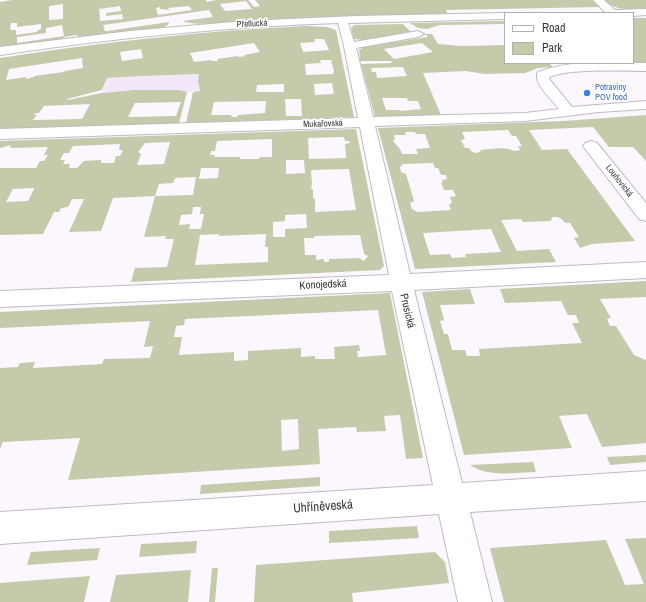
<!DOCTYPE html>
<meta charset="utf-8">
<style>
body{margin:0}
#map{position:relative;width:646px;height:602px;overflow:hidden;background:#fcf7fe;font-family:"Archivo Narrow",sans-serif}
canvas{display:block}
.legend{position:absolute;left:504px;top:12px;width:130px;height:52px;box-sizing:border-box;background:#fff;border:1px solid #b1b0b1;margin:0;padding:5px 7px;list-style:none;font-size:12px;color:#3c393d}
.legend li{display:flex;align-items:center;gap:8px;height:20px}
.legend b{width:20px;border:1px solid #b1b0b1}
</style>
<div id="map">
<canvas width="646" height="602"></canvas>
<ul class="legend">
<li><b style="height:5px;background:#fff"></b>Road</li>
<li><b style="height:11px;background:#c5caab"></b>Park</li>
</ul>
</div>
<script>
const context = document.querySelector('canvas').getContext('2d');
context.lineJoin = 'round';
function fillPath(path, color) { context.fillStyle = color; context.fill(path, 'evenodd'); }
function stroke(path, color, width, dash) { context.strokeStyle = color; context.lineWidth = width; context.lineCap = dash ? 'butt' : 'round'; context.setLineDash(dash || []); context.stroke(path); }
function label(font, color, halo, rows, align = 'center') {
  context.font = font + ' "Archivo Narrow",sans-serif'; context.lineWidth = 3.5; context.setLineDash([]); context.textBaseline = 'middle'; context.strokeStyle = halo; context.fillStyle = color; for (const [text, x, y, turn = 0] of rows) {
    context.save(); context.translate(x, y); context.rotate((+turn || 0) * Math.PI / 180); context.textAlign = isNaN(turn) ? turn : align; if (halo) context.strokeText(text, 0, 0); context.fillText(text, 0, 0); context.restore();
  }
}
const built = new Path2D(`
 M 200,74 L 198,81 L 200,91 L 187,92 L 179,90 L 134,90 L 102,93 L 107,78 L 141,76 Z`);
const green = new Path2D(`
 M 12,0 L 206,0 L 207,2 L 217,0 L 248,0 L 254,7 L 260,6 L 255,0 L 592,0 L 599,7 L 446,10 L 448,14 C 391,16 334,17 277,20 C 258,20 196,28 183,21 L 213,17 L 209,10 L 103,25 L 105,31 L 107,31 L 169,22 L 168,25 L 162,28 L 78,37 L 77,35 L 64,37 L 63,39 L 0,48 L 0,2 ZM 246,1 L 252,9 L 225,11 L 220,4 ZM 63,4 L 63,19 L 49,20 L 49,6 ZM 99,6 L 100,9 L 120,6 L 121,11 L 106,13 L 106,16 L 122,14 L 123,19 L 100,21 ZM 189,6 L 192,10 L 158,15 L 156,8 L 160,7 L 160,9 L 169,10 L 168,8 ZM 11,23 L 17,23 L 17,27 L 41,24 L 41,29 L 38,30 L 37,32 L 16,35 L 16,30 L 10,30 ZM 62,25 L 64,36 L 17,43 L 17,37 L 46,33 L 46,28 Z
 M 604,0 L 646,0 L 646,8 C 629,9 618,12 604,0 Z
 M 633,18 L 646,18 L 646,62 L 631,63 L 633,63 Z
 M 505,21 L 505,24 L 440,25 L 427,29 L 418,28 L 410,23 Z
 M 403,24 L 411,32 L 363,40 L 354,39 L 351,28 L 354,25 Z
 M 306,26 L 327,27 L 336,30 L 354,117 L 186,123 L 193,92 L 200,91 L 198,81 L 199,74 L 141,76 L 107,78 L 102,90 L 67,99 L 68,100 L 102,93 L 134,90 L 179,90 L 187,92 L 179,123 L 0,129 L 0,58 C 102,42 203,31 306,26 ZM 314,39 L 324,39 L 329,50 L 303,52 L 300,43 L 315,42 ZM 254,43 L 260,52 L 244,55 L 245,56 L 239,57 L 238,56 L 217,59 L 218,61 L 212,61 L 211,60 L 194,62 L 190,53 ZM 141,49 L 143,58 L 122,61 L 120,52 ZM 82,58 L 83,68 L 65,71 L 64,72 L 34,76 L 34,77 L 26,79 L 26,77 L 6,80 L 9,69 ZM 320,60 L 331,60 L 334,71 L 333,74 L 306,75 L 305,64 L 321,63 ZM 332,83 L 334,94 L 315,95 L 314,84 ZM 284,84 L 284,92 L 256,92 L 257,85 ZM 285,99 L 301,99 L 302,116 L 286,116 ZM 266,101 L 265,113 L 238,115 L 237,117 L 231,117 L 232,115 L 211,115 L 214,102 ZM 181,102 L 176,116 L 128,117 L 135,103 ZM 90,104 L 82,119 L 33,120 L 37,115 L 34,115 L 36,113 L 39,113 L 44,106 Z
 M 425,34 L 432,34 L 438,44 L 461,46 L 505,45 L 505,63 L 549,63 L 553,67 L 538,68 L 525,73 L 484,74 L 466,71 L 423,73 L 441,115 L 375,117 L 361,64 L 392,63 L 391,61 L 360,61 L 359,50 L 364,47 L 428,37 ZM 422,43 L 433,52 L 394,59 L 384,49 ZM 403,67 L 407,76 L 377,78 L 376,72 L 372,72 L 371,68 ZM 382,98 L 407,98 L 408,101 L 418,101 L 421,109 L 401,111 L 400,110 L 386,110 Z
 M 646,115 L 646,161 L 633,147 L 609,147 L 593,127 L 529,130 L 542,150 L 567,149 L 635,241 L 592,244 L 580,248 L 574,238 L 579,237 L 570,223 L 565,223 C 561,217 558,217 552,217 L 551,221 L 523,222 L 521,219 L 501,220 L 517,251 L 549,249 L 556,262 L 415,269 L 378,128 L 564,121 ZM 508,130 L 512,136 L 516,136 L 522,146 L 518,146 L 520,150 C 514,152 512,150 508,149 C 500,147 489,149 480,150 L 481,151 C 477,154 475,153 471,151 L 469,148 L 465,148 L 461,140 L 465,139 L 462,132 ZM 405,132 L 415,132 L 416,134 L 425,134 L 430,148 L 416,149 L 418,154 L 402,154 L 400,149 L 393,141 L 395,139 L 394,135 L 406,135 ZM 433,163 L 435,168 L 438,168 L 441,175 L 446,175 L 447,179 L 442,180 L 443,182 L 441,183 L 444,190 L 453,190 L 456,196 L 450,197 L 452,203 L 449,204 L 451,210 L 417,212 L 412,209 L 410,203 L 414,201 L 406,174 L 401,172 L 400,167 L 403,164 ZM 491,229 L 501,252 L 465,254 L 466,257 L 452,258 L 450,254 L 430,255 L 423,233 Z
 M 356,129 L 384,266 L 380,270 L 131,282 L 135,268 L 167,267 L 174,239 L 165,239 L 166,236 L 144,237 L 155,196 L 113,198 L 101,231 L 69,232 L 84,199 L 72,199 L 68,207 L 61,208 L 59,212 L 54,212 L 43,234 L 0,235 L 0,168 L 36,168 L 40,161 L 44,161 L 48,155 L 44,155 L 48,147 L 10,148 L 11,145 L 0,148 L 0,141 ZM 344,137 L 345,141 L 349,141 L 350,143 L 345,144 L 346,157 L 347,158 L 309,159 L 308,138 ZM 272,139 L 272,157 L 260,157 L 259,159 L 240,159 L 240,157 L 214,157 L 215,155 L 210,155 L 211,151 L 215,151 L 217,141 ZM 145,143 L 170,142 L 164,164 L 137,165 L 141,154 L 138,152 ZM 120,144 L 119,150 L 123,150 L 120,156 L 116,156 L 114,163 L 101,163 L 101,160 L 84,161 L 77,168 L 69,168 L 70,164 L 63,164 L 65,160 L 60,160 L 64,153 L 69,153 L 73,146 ZM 304,160 L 305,173 L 286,174 L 286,160 ZM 201,168 L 219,168 L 218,178 L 199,179 ZM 349,169 L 356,210 L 315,212 L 315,199 L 313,198 L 313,190 L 311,188 L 312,184 L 311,170 ZM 196,177 L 193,195 L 155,196 L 159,184 L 173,183 L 175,178 ZM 13,189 L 34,188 L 34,189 L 28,201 L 6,202 ZM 193,207 L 201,207 L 200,214 L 204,214 L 201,229 L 189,229 L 190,224 L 179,225 L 181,215 L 192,214 ZM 306,214 L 307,228 L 285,229 L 285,237 L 273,237 L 273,222 L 285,221 L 285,215 ZM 219,234 L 219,236 L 266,234 L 265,247 L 268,247 L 268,262 L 195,265 L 200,235 ZM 360,235 L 364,254 L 368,256 L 364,261 L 359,258 L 329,259 L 329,262 L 324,262 L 324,259 L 316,260 L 316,255 L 305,255 L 304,238 L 314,238 L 314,236 Z
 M 646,281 L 646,297 L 600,299 L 611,318 L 607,319 L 610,326 L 616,326 L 634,355 L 646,360 L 646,443 L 602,447 L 587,414 L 559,416 L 572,448 L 464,455 L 422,292 L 470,289 L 475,304 L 440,305 L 444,320 L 440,321 L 444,334 L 448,334 L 452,350 L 465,350 L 467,356 L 480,356 L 479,349 L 582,343 L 572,323 L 579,323 L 576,315 L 568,315 L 561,301 L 505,303 L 500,289 Z
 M 390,293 L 423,458 L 406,459 L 400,415 L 384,416 L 386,431 L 357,432 L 356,427 L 318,429 L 320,464 L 68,480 L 80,438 L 3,442 L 0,449 L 0,368 L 18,367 L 20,363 L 35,362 L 33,368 L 102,364 L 104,359 L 150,358 L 153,346 L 144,347 L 150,321 L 0,328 L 0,312 ZM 378,310 L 386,355 L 358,357 L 357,351 L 360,351 L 359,345 L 334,347 L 335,359 L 315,359 L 315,356 L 301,357 L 301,348 L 248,351 L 248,360 L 234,361 L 234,352 L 179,355 L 182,337 L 174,337 L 176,326 L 184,325 L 185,319 ZM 298,419 L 299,449 L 282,451 L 281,420 Z
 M 646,455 L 646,462 L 610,465 L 607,457 Z
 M 533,462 L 536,472 C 514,472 489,478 470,465 Z
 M 320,477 L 320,486 L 200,494 L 201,485 Z
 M 417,526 L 419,538 L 329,543 L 329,531 Z
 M 646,538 L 646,602 L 504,602 L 490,548 L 606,540 L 625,585 L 644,584 L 625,539 Z
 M 197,541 L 196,553 L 139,557 L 141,544 Z
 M 100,548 L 97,560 L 27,565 L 31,552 Z
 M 435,552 L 445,562 L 449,583 L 352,593 L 353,602 L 254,602 L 256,565 Z
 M 212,568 L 218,568 L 215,602 L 209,602 Z
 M 191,570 L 188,602 L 110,602 L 116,575 Z
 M 90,576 L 84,602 L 0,602 L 0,583 Z`);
const minor = new Path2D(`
 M 593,0 L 604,0 L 615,10 L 646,9 L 646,15 L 633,16 L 633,13 L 606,13 Z
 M 505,13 L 505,19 L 348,23 L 354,42 L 418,31 L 424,34 L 418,37 L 356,48 L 373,117 L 525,113 L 559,109 C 552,100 532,82 538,72 C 571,59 611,63 646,63 L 646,71 C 621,71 572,68 549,77 L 550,80 L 572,107 L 646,101 L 646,109 L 599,112 L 525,121 L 375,126 L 410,274 L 646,262 L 646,278 L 414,290 L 462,483 L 646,471 L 646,501 L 470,512 L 492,602 L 458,602 L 439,514 L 0,544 L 0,512 L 433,485 L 392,291 L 0,307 L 0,291 L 389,275 L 360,127 L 0,139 L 0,129 L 358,118 L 344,46 L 338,23 C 224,27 112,38 0,55 L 0,47 L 130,31 L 245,21 L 356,16 Z
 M 591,141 L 597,143 L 646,203 L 646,221 L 639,219 L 583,146 L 585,143 Z`);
const markers = [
 [587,93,4,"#3f7fe0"]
];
const farStreetnames = [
 ["Přetlucká",252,24,-3],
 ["Mukařovská",323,124,-2],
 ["Louňovická",619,181,52]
];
const farShopnames = [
 ["Potraviny",595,88],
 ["POV food",595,98]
];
const streetNames = [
 ["Konojedská",323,285,-3],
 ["Prusická",407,311,77]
];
const nearStreetnames = [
 ["Uhříněveská",323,507,-4]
];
fillPath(built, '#f3e8f9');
fillPath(green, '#c5caab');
stroke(minor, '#c0b9c4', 2);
fillPath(minor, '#fff');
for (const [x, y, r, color] of markers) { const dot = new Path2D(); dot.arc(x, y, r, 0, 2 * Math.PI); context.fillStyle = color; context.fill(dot); stroke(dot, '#fff', 1.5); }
label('9px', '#3c393d', '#fff', farStreetnames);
label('9px', '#366cbe', '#fff', farShopnames, 'left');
label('11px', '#3c393d', '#fff', streetNames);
label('13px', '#3c393d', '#fff', nearStreetnames);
</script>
